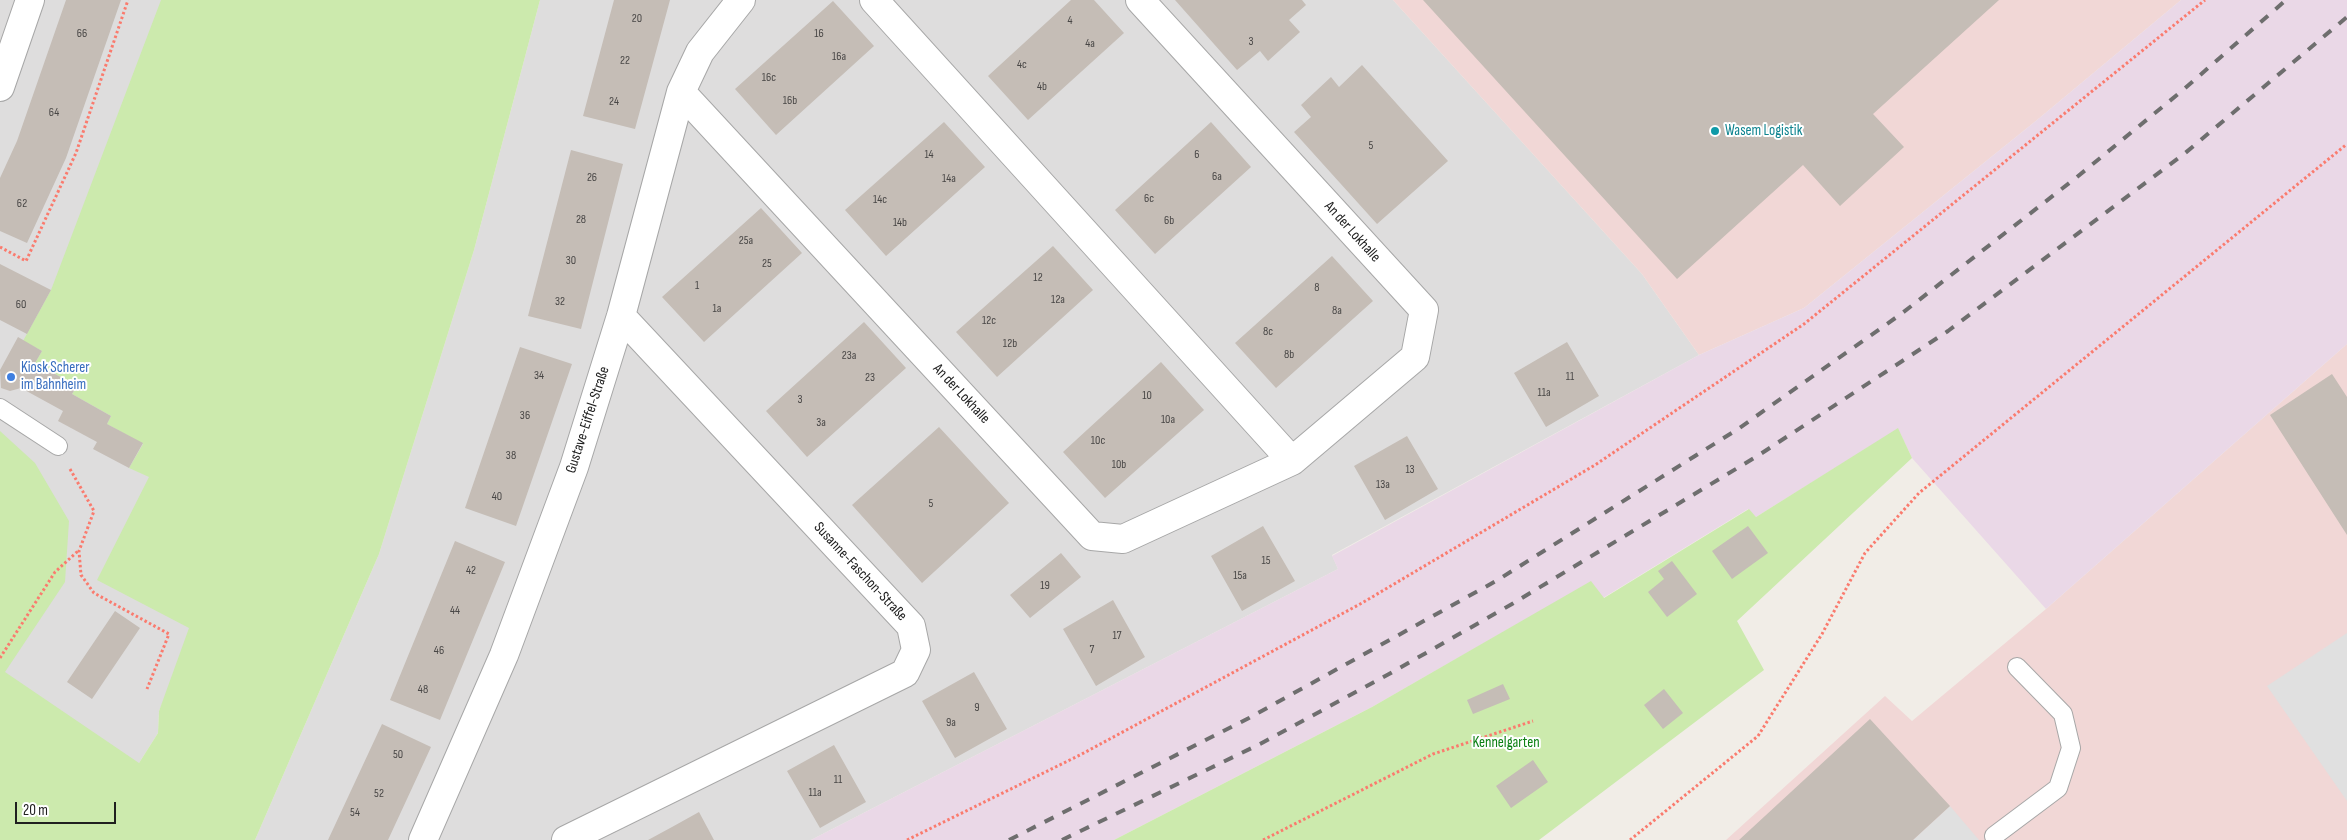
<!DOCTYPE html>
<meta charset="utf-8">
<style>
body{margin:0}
#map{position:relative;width:2347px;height:840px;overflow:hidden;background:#f1ede7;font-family:"Sofia Sans Condensed",sans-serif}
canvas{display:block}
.scale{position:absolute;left:15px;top:802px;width:101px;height:22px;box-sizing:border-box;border:2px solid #202020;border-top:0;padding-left:6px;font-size:15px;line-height:18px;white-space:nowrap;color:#202020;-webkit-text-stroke:4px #fff;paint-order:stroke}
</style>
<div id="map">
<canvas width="2347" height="840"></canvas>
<div class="scale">20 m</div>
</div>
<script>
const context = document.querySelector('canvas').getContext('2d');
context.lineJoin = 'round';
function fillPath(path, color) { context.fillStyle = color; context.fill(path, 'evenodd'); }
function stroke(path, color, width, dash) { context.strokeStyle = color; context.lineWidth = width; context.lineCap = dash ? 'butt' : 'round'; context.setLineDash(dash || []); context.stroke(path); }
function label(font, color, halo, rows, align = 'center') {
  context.font = font + ' "Sofia Sans Condensed",sans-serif'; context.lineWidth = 4; context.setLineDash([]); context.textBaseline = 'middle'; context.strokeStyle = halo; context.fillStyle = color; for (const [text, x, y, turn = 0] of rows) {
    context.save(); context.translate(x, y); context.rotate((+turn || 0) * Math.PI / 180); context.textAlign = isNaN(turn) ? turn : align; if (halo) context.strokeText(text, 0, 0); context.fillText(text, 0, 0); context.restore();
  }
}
const residential = new Path2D(`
 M 0,0 L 475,0 L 159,711 L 158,733 L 139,763 L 0,840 Z
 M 540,0 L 1393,0 L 1642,274 L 1699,355 L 1332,555 L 1338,569 L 811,840 L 255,840 L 379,554 L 474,250 Z`);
const commercial = new Path2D(`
 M 1393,0 L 2181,0 L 2037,120 L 1804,308 L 1699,355 L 1642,274 Z
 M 2347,344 L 2347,840 L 1726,840 L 1885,696 L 1912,721 L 2046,609 Z`);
const industrial = new Path2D(`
 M 2181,0 L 2347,0 L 2347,344 L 2046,609 L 1912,458 L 1898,429 L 1756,517 L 1748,509 L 1603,598 L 1591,582 L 1372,707 L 1114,840 L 811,840 L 1338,569 L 1332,556 L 1699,355 L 1804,308 L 2037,120 Z`);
const grass = new Path2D(`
 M 161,0 L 540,0 L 474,250 L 379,554 L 255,840 L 0,840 L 0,431 L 35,463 L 69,521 L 65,582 L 5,672 L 139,763 L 158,733 L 159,711 L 189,628 L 97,580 L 149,477 L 129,468 L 143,444 L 107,424 L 111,416 L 72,394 L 77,386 L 35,363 L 42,351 L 23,341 L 51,290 Z
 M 1898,428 L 1912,458 L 1737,621 L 1764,670 L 1539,840 L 1114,840 L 1372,707 L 1591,581 L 1604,598 L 1749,509 L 1756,517 Z`);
const parking = new Path2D(`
 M 2347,633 L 2347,801 L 2267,686 Z
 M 1950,806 L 1979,840 L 1913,840 Z`);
const building = new Path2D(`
 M 66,0 L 121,0 L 66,158 L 27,243 L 0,231 L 0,178 L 17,141 Z
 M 614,0 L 670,0 L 635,129 L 583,116 Z
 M 1071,0 L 1094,0 L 1124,33 L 1028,120 L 988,76 Z
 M 1175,0 L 1302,0 L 1306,5 L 1289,20 L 1300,32 L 1268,61 L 1260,51 L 1237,70 Z
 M 1423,0 L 1999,0 L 1873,114 L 1904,147 L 1840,206 L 1803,165 L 1677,279 Z
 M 833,1 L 874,46 L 776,135 L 735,89 Z
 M 1362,65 L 1448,161 L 1377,224 L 1294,132 L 1311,117 L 1301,105 L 1331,77 L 1339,87 Z
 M 944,122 L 985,167 L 886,256 L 845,210 Z
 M 1211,122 L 1251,167 L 1155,254 L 1115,210 Z
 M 571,150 L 623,164 L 581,329 L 528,316 Z
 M 761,208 L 802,253 L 704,342 L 662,297 Z
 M 1053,246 L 1093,290 L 997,377 L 956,332 Z
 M 1332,256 L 1373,301 L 1276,388 L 1235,343 Z
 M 0,264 L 51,290 L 27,334 L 0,320 Z
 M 864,322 L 906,368 L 807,457 L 766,411 Z
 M 18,337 L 42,351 L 35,363 L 77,386 L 72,394 L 111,416 L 107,424 L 143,443 L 129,468 L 93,449 L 97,442 L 58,421 L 63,411 L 21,388 L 10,391 L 1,388 L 0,370 Z
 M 1567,342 L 1599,396 L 1546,427 L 1514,373 Z
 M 520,347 L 572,364 L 516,526 L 465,508 Z
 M 1161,362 L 1204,410 L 1105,498 L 1063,452 Z
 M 2332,374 L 2347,397 L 2347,535 L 2270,415 Z
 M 939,427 L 1009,503 L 922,583 L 852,505 Z
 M 1407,436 L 1438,489 L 1385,520 L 1354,466 Z
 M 1263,526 L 1295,581 L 1242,611 L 1211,556 Z
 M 1748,526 L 1768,553 L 1732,579 L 1712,551 Z
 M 455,541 L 505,562 L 440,720 L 390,700 Z
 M 1061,553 L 1081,577 L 1030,618 L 1010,595 Z
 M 1672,561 L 1697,594 L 1667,617 L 1648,592 L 1664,579 L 1658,571 Z
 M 1113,600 L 1145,657 L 1096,686 L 1063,629 Z
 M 115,611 L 140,628 L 92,699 L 67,682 Z
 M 974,672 L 1007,729 L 955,758 L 922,701 Z
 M 1503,684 L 1510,699 L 1473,714 L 1467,700 Z
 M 1664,689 L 1683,713 L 1663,729 L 1644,705 Z
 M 1870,719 L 1950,806 L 1913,840 L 1739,840 Z
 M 382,724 L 431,747 L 413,786 L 388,840 L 328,840 Z
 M 834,745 L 866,802 L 820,828 L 787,771 Z
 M 1533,760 L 1548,782 L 1511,808 L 1496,786 Z
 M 699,812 L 714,840 L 648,840 L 672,827 Z`);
const path = new Path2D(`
 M 0,247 L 26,261 L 76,153 L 128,0
 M 70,469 L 94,511 L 79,551 L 81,575 L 94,593 L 169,634 L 147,689
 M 0,658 L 55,572 L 78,551
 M 907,840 L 1080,755 L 1362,603 L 1595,465 L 1804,324 L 2205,0
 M 1263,840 L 1433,754 L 1533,721
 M 1630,840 L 1758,736 L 1822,634 L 1865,553 L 1919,493 L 2347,144`);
const lane = new Path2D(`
 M 0,408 L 58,446
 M 1994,836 L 2058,788 L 2071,748 L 2063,714 L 2017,667`);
const street = new Path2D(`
 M 874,0 L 1292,461
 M 0,87 L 30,0
 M 681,92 L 1092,536 L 1123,539 L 1292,461 L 1415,357 L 1424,310 L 1140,0
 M 423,840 L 504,655 L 574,467 L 621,316 L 681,92 L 700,52 L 741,0
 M 566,840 L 905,673 L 916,650 L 911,626 L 621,316`);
const rail = new Path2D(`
 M 1009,840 L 1249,718 L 1496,581 L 1738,429 L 1901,314 L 2077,177 L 2183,90 L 2286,0
 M 1062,840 L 1260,744 L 1389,674 L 1512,604 L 1759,455 L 1948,331 L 2184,154 L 2347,17`);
const markers = [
 [1715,131,5,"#0f9aa8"],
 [11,377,5,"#3f7fe0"]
];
const numberNames = [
 ["20",637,19],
 ["4",1070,21],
 ["66",82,34],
 ["16",819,34],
 ["3",1251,42],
 ["4a",1090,44],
 ["16a",839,57],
 ["22",625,61],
 ["4c",1022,65],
 ["16c",769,78],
 ["4b",1042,87],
 ["16b",790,101],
 ["24",614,102],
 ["64",54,113],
 ["5",1371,146],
 ["14",929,155],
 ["6",1197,155],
 ["6a",1217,177],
 ["26",592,178],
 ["14a",949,179],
 ["6c",1149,199],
 ["14c",880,200],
 ["62",22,204],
 ["28",581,220],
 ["6b",1169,221],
 ["14b",900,223],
 ["25a",746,241],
 ["30",571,261],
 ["25",767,264],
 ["12",1038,278],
 ["1",697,286],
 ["8",1317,288],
 ["12a",1058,300],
 ["32",560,302],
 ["60",21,305],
 ["1a",717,309],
 ["8a",1337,311],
 ["12c",989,321],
 ["8c",1268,332],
 ["12b",1010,344],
 ["8b",1289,355],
 ["23a",849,356],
 ["34",539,376],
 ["11",1570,377],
 ["23",870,378],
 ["11a",1544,393],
 ["10",1147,396],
 ["3",800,400],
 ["36",525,416],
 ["10a",1168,420],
 ["3a",821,423],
 ["10c",1098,441],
 ["38",511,456],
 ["10b",1119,465],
 ["13",1410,470],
 ["13a",1383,485],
 ["40",497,497],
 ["5",931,504],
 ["15",1266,561],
 ["42",471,571],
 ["15a",1240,576],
 ["19",1045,586],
 ["44",455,611],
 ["17",1117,636],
 ["7",1092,650],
 ["46",439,651],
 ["48",423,690],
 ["9",977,708],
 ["9a",951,723],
 ["50",398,755],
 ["11",838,780],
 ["11a",815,793],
 ["52",379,794],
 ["54",355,813]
];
const cultureNames = [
 ["Wasem Logistik",1725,131]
];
const streetNames = [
 ["An der Lokhalle",1352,232,48],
 ["An der Lokhalle",961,394,47],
 ["Gustave-Eiffel-Straße",588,420,-72],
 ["Susanne-Faschon-Straße",860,572,47]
];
const shopNames = [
 ["Kiosk Scherer",21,368],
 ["im Bahnheim",21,385]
];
const parkNames = [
 ["Kennelgarten",1506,743]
];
fillPath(residential, '#dedddd');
fillPath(commercial, '#f1d7d6');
fillPath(industrial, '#ead8e7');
fillPath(grass, '#cceaad');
fillPath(parking, '#e0e0e0');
fillPath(building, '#c5bdb6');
stroke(lane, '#a7a7a7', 20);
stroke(street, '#a7a7a7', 30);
stroke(path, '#fa7b6e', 3, [2.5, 2.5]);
stroke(lane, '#fff', 18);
stroke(street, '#fff', 28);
stroke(rail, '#6e6e6e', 4, [10, 10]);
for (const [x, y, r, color] of markers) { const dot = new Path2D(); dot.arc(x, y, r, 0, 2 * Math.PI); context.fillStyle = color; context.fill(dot); stroke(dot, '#fff', 2); }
label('12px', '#494746', null, numberNames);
label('15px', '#0d838f', '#fff', cultureNames, 'left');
label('15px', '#202020', '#fff', streetNames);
label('15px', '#366cbe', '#fff', shopNames, 'left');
label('15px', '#0c8014', '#fff', parkNames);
</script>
